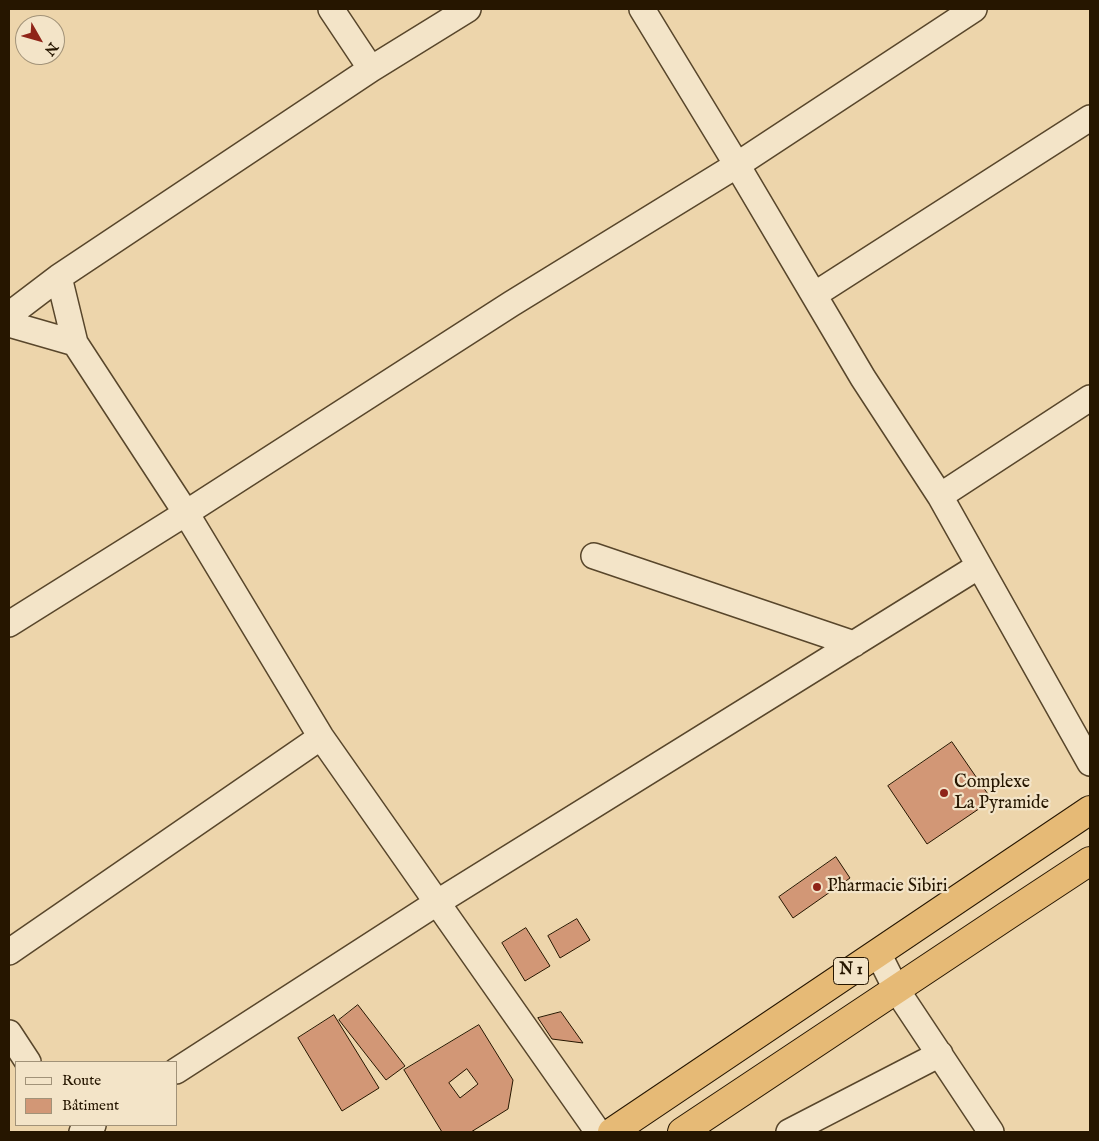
<!DOCTYPE html>
<meta charset="utf-8">
<style>
body{margin:0}
#map{position:relative;width:1099px;height:1141px;overflow:hidden;background:#edd5ab;font-family:"IM FELL English",serif}
canvas{display:block}
.frame{position:absolute;inset:0;border:10px solid #261600;pointer-events:none}
.legend{position:absolute;left:15px;top:1061px;width:162px;height:65px;box-sizing:border-box;background:#f3e4c8;border:1px solid #a19278;margin:0;padding:6px 9px;list-style:none;font-size:15px;color:#261600}
.legend li{display:flex;align-items:center;gap:10px;height:25px}
.legend b{width:25px;border:1px solid #a19278}
.north{position:absolute;left:15px;top:15px;width:50px;height:50px;box-sizing:border-box;background:#f3e4c8;border:1px solid #a19278;border-radius:50%;rotate:128deg;font-size:14px;font-weight:700;line-height:20px;text-align:center;color:#261600}
.north::after{content:'';display:block;margin:auto;width:18px;height:22px;background:#8f2418;clip-path:polygon(50% 0,100% 100%,50% 72%,0 100%)}
</style>
<div id="map">
<canvas width="1099" height="1141"></canvas>
<div class="frame"></div>
<ul class="legend">
<li><b style="height:6px;background:#f3e4c8"></b>Route</li>
<li><b style="height:14px;background:#d29776"></b>Bâtiment</li>
</ul>
<div class="north">N</div>
</div>
<script>
const context = document.querySelector('canvas').getContext('2d');
context.lineJoin = 'round';
function fillPath(path, color) { context.fillStyle = color; context.fill(path, 'evenodd'); }
function stroke(path, color, width, dash) { context.strokeStyle = color; context.lineWidth = width; context.lineCap = dash ? 'butt' : 'round'; context.setLineDash(dash || []); context.stroke(path); }
function label(font, color, halo, rows, align = 'center') {
  context.font = font + ' "IM FELL English",serif'; context.lineWidth = 4.5; context.setLineDash([]); context.textBaseline = 'middle'; context.strokeStyle = halo; context.fillStyle = color; for (const [text, x, y, turn = 0] of rows) {
    context.save(); context.translate(x, y); context.rotate((+turn || 0) * Math.PI / 180); context.textAlign = isNaN(turn) ? turn : align; if (halo) context.strokeText(text, 0, 0); context.fillText(text, 0, 0); context.restore();
  }
}
const building = new Path2D(`
 M 952,742 L 992,800 L 927,844 L 888,786 Z
 M 836,857 L 850,878 L 793,918 L 779,897 Z
 M 577,919 L 590,940 L 560,958 L 548,936 Z
 M 526,928 L 550,966 L 525,981 L 502,943 Z
 M 358,1005 L 405,1066 L 386,1080 L 339,1020 Z
 M 561,1012 L 583,1043 L 552,1039 L 538,1018 Z
 M 334,1015 L 379,1088 L 342,1111 L 298,1038 Z
 M 479,1025 L 513,1080 L 508,1109 L 471,1132 L 442,1132 L 404,1070 ZM 467,1069 L 478,1084 L 460,1098 L 449,1083 Z`);
const minor = new Path2D(`
 M 331,9 L 371,69
 M 642,9 L 737,165 L 863,378 L 940,496 L 1090,763
 M 59,277 L 75,343 L 186,513 L 321,737 L 598,1132
 M 814,295 L 1090,118
 M 9,315 L 59,277 L 371,69 L 468,9
 M 9,324 L 75,343
 M 940,496 L 1090,398
 M 594,556 L 854,644
 M 9,624 L 186,513 L 511,304 L 737,165 L 974,9
 M 9,952 L 321,737
 M 878,953 L 896,989 L 991,1132
 M 9,1033 L 28,1062
 M 176,1071 L 438,902 L 979,566
 M 82,1132 L 93,1125
 M 789,1132 L 940,1054`);
const highway = new Path2D(`
 M 612,1132 L 1090,810
 M 682,1132 L 1008,915 L 1090,861`);
const markers = [
 [944,793,5,"#8f2418"],
 [817,887,5,"#8f2418"]
];
const shields = [
 [851,971,35]
];
const shieldNames = [
 ["N 1",851,971]
];
const poiNames = [
 ["Complexe",954,783],
 ["La Pyramide",954,804],
 ["Pharmacie Sibiri",827,887]
];
fillPath(building, '#d29776');
stroke(building, '#261600', 1);
stroke(minor, '#58462b', 28);
stroke(highway, '#261600', 30);
stroke(minor, '#f3e4c8', 25);
stroke(highway, '#e6ba76', 28);
for (const [x, y, r, color] of markers) { const dot = new Path2D(); dot.arc(x, y, r, 0, 2 * Math.PI); context.fillStyle = color; context.fill(dot); stroke(dot, '#f3e4c8', 2); }
for (const [x, y, w] of shields) { const box = new Path2D(); box.roundRect(x - w / 2, y - 13.5, w, 27, 4); context.fillStyle = '#f3e4c8'; context.fill(box); stroke(box, '#261600', 1); }
label('bold 16px', '#261600', null, shieldNames);
label('18px', '#261600', '#f3e4c8', poiNames, 'left');
</script>
